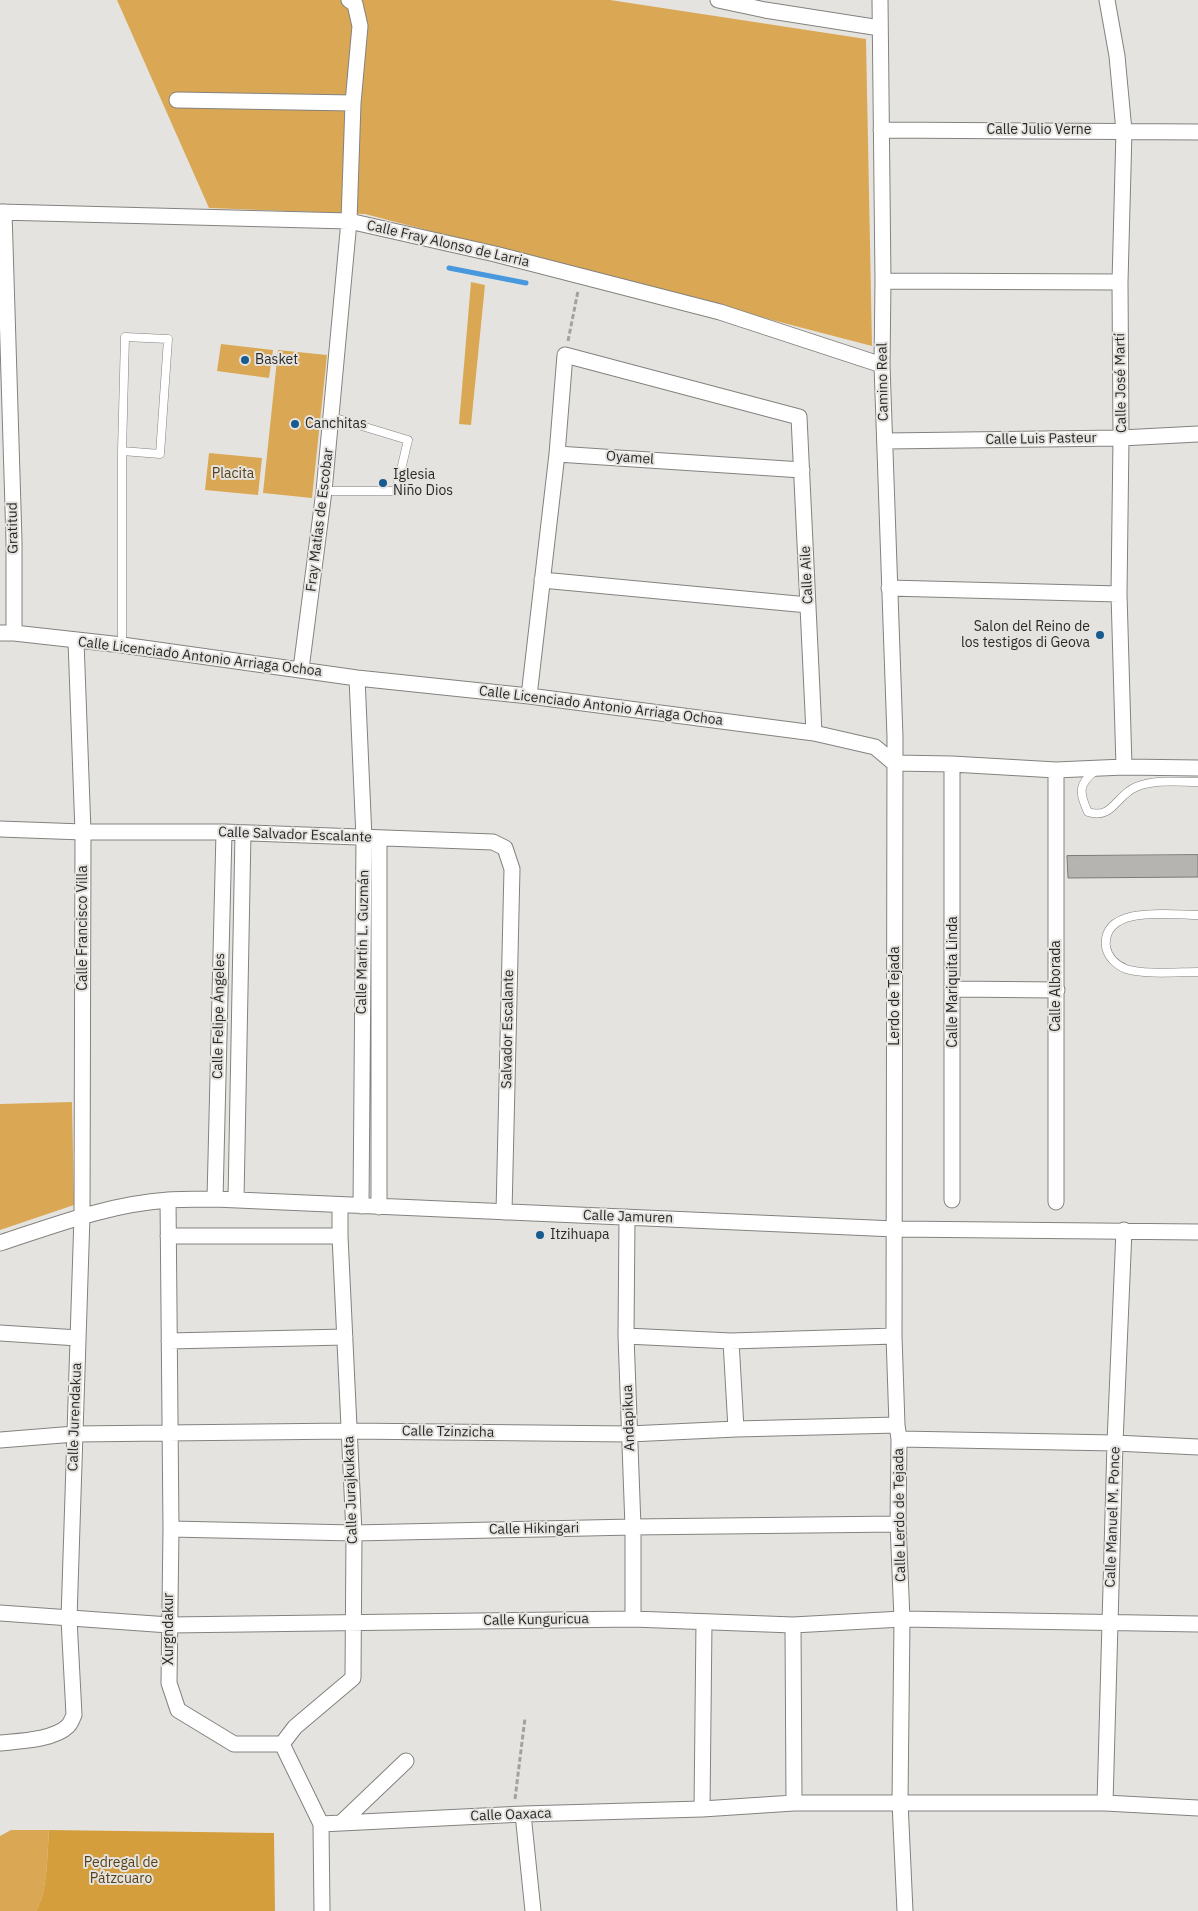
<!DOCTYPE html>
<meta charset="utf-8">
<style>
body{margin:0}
canvas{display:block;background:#e5e3df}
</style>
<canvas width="1198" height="1911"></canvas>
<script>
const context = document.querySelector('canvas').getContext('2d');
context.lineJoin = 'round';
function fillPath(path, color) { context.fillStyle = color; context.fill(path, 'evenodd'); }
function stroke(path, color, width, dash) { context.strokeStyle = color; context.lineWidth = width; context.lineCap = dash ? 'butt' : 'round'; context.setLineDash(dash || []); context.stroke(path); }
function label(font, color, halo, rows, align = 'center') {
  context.font = font + ' "IBM Plex Sans",sans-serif'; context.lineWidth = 4; context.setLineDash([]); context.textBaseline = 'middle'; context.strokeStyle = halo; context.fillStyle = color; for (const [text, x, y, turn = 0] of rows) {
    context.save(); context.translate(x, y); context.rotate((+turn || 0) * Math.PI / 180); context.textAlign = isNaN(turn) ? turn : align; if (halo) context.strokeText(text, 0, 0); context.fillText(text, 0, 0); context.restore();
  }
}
const green = new Path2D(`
 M 117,0 L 610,0 L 866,39 L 872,346 L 365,214 L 209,208 Z
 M 471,282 L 485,285 L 471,425 L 459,424 Z
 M 221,344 L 273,350 L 269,378 L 217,371 Z
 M 278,350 L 327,355 L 312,498 L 263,493 Z
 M 209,453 L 262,458 L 258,495 L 205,490 Z
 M 72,1102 L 74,1205 L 0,1230 L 0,1104 Z
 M 11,1830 L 49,1830 C 47,1854 48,1891 36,1911 L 0,1911 L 0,1836 Z`);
const forest = new Path2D(`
 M 49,1830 L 274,1833 L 275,1911 L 36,1911 C 48,1891 47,1854 49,1830 Z`);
const stream = new Path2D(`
 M 449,268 L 526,283`);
const building = new Path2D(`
 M 1198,855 L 1198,877 L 1068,878 L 1067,856 Z`);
const path = new Path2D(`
 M 568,341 L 578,291
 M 515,1799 L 525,1718`);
const lane = new Path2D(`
 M 324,491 L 396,491 L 408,440 L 332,417
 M 122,645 L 122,451 L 125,337 L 168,339 L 160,454 L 122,451
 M 1095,771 C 1078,784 1079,793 1088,812 C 1113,820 1116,795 1136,787 C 1155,779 1178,782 1198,782
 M 1198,915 C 1173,915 1101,904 1106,947 C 1108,957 1116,965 1126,969 C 1145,975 1177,972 1198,972`);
const street = new Path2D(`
 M 718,0 L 765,10 L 880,28
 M 880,0 L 883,281 L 882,365 L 895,737 L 894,1336 L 897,1425 L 899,1439 L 898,1524 L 902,1619 L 900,1802 L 905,1911
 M 1107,0 L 1117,56 L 1124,131 L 1120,282 L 1121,438 L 1119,594 L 1124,767
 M 177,100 L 353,103
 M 881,130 L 1198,132
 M 0,212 L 349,221 L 495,254 L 720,312 L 882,365
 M 4,212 L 14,541 L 14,633
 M 883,281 L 1120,282
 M 885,441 L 1121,438 L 1198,434
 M 557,454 L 802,470
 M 542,580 L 808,605
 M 889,588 L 1119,594
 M 0,633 L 14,633 L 122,645 L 357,678 L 529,696 L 814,733 L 875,747 L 894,763 L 952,764 L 1056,770 L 1124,767 L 1198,768
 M 301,669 L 324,491 L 349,221 L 353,103 L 360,26 L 355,4 L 349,0
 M 357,678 L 364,838 L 361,1206
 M 529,696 L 557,454 L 565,355 L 799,417 L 814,733
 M 952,764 L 952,1200
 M 0,829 L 83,832 L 224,832 L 493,842 L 505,848 L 512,869 L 504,1212
 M 379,838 L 379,1207
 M 953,989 L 1057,990
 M 215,1199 L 224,832
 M 236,1199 L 243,833
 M 168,1200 L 171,1529 L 169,1683 L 178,1710 L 234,1744 L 282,1744
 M 1056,1202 L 1056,770
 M 627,1217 L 626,1336 L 633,1527 L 633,1619
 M 168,1236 L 340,1236
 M 0,1243 C 55,1225 110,1204 168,1200 C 183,1199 199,1199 215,1199 L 895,1229 L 1198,1232
 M 0,1333 L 78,1338
 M 626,1336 L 731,1341 L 894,1336
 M 169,1341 L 345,1337
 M 731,1341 L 736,1429
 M 899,1439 L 1115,1443 L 1198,1447
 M 0,1440 L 75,1434 L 349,1431 L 629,1434 L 736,1429 L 897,1425
 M 171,1529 L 354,1533 L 633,1527 L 898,1524
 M 0,1613 L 169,1625 L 633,1619 L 793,1625 L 902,1619 L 1198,1624
 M 793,1625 L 794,1803
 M 0,1743 C 19,1741 54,1740 68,1726 C 71,1723 72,1719 74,1715 L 69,1619 L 82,1216 L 83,832 L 76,641
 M 282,1744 L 295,1727 L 353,1678 L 354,1533 L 340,1236 L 340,1206
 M 282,1744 L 321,1824 L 322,1911
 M 1105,1803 L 1115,1443 L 1124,1230
 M 702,1809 L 704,1622
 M 523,1814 L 533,1911
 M 341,1823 L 406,1761
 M 321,1824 L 523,1814 L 702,1809 L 794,1803 L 1105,1803 L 1198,1808`);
const markers = [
 [245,360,5,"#185b90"],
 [295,424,5,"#185b90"],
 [383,483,5,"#185b90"],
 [1100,635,5,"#185b90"],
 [540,1235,5,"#185b90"]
];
const streetNames = [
 ["Calle Julio Verne",1039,130],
 ["Calle Fray Alonso de Larria",448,244,13],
 ["Camino Real",883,382,-91],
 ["Calle José Martí",1121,383,-91],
 ["Calle Luis Pasteur",1041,439,-1],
 ["Oyamel",630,458,4],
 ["Fray Matías de Escobar",320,520,-83],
 ["Gratitud",13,528,-91],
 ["Calle Aile",807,575,-93],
 ["Calle Licenciado Antonio Arriaga Ochoa",200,657,7],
 ["Calle Licenciado Antonio Arriaga Ochoa",601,706,7],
 ["Calle Salvador Escalante",295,835,2],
 ["Calle Francisco Villa",83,928,-90],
 ["Calle Martín L. Guzmán",363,942,-89],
 ["Calle Mariquita Linda",953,982,-90],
 ["Calle Alborada",1056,986,-90],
 ["Lerdo de Tejada",895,996,-90],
 ["Calle Felipe Ángeles",219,1016,-89],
 ["Salvador Escalante",508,1029,-89],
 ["Calle Jamuren",628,1217,2],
 ["Calle Jurendakua",75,1417,-88],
 ["Andapikua",629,1418,-92],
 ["Calle Tzinzicha",448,1432,1],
 ["Calle Jurajkukata",351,1490,-92],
 ["Calle Lerdo de Tejada",900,1515,-91],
 ["Calle Manuel M. Ponce",1113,1517,-88],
 ["Calle Hikingari",534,1529,-1],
 ["Calle Kunguricua",536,1620,-1],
 ["Xurgndakur",169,1629,-90],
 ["Calle Oaxaca",511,1815,-2]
];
const poiNames = [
 ["Basket",255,360],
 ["Canchitas",305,424],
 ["Iglesia",393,475],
 ["Niño Dios",393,491],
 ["Salon del Reino de",1090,627,"right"],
 ["los testigos di Geova",1090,643,"right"],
 ["Itzihuapa",550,1235]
];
const parkNames = [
 ["Placita",233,474],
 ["Pedregal de",121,1863],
 ["Pátzcuaro",121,1879]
];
fillPath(green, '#daa855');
fillPath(forest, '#d59e3c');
stroke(stream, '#4898dd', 5);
fillPath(building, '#b6b4b1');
stroke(building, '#7c7a77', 1);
stroke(lane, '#84827f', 9);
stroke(street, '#84827f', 17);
stroke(path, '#a4a29f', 3, [5, 2.5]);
stroke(lane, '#fff', 8);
stroke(street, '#fff', 15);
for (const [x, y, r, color] of markers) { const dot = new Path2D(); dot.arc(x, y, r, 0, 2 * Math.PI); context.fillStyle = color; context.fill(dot); stroke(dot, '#e5e3df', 2); }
label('14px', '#2a2928', '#e5e3df', streetNames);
label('14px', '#2a2928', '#e5e3df', poiNames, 'left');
label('14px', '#574018', '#e5e3df', parkNames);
</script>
